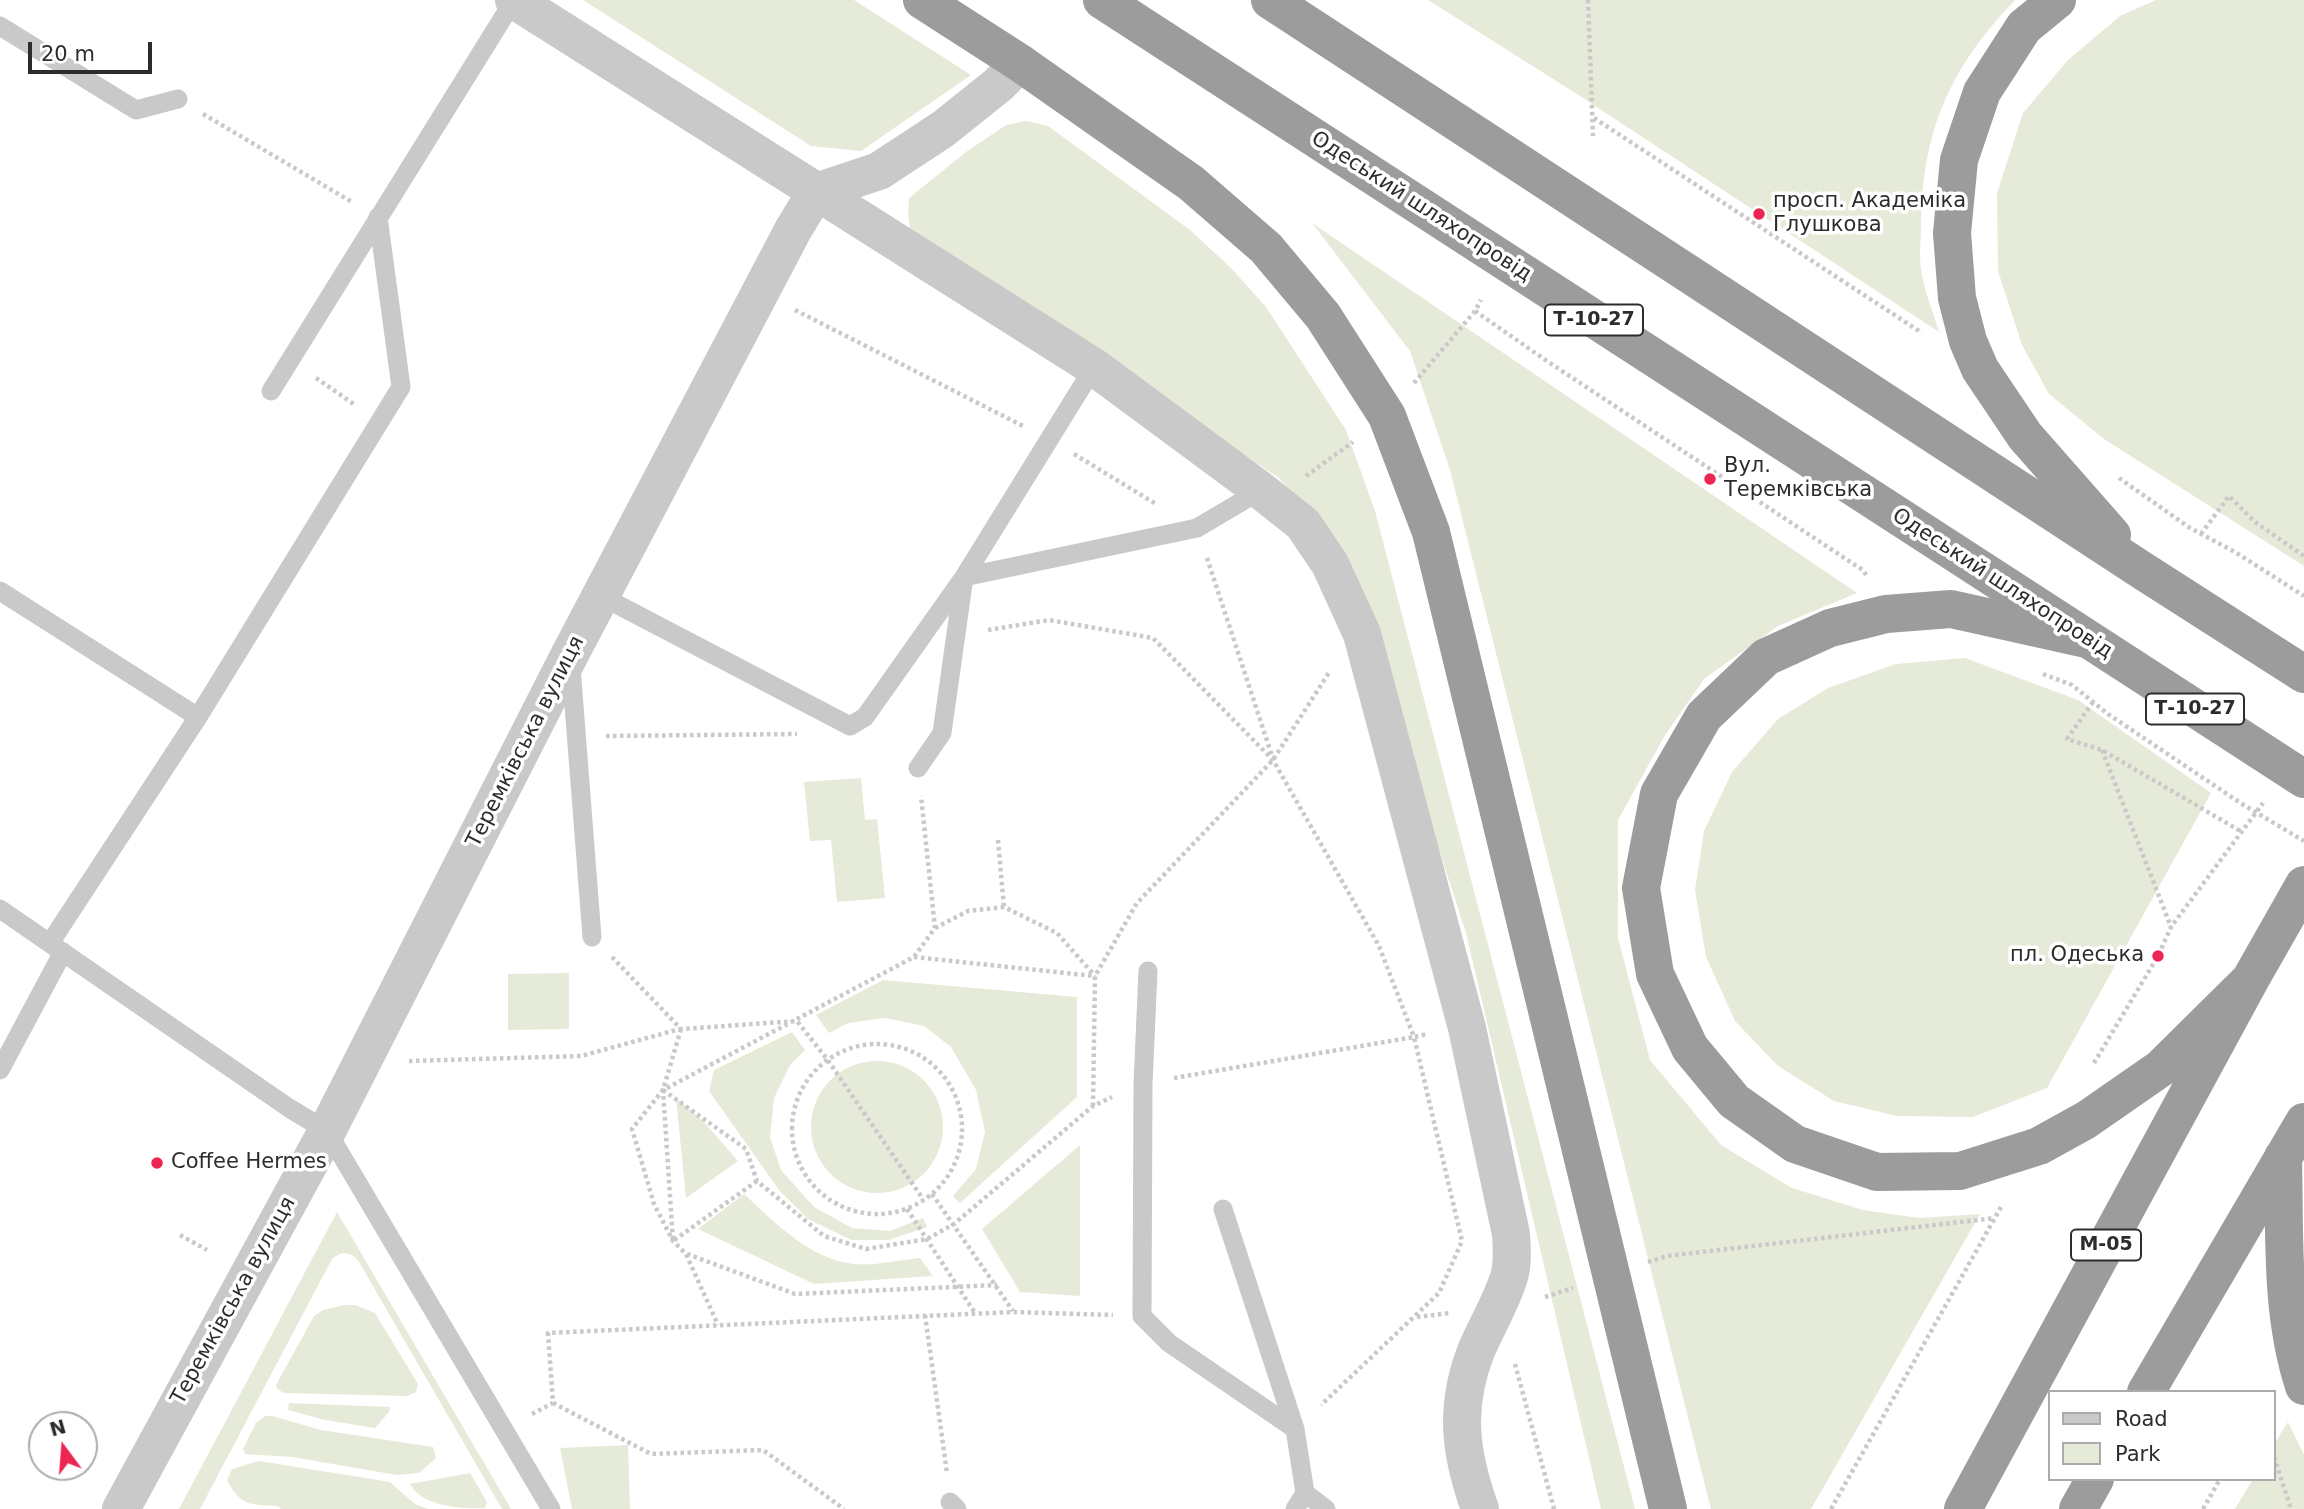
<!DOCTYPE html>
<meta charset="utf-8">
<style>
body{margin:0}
#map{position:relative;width:2304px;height:1509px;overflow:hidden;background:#fff;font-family:"DejaVu Sans",sans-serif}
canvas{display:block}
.legend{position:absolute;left:2048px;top:1390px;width:228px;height:91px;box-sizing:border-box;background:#fff;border:2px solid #ababab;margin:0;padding:9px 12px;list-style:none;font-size:21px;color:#2c2c2c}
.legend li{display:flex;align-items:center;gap:14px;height:35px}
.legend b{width:35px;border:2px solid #ababab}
.north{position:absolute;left:28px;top:1411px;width:70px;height:70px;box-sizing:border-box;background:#fff;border:2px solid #ababab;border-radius:50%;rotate:344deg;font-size:19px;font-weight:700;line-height:28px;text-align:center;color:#2c2c2c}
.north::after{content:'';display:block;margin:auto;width:24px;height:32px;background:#eb2652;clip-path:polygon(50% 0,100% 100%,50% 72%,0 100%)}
.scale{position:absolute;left:28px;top:42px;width:124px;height:32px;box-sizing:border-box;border:4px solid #2c2c2c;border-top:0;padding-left:9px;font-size:21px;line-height:24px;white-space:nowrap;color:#2c2c2c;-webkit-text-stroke:5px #fff;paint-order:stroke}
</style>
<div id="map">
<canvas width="2304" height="1509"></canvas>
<ul class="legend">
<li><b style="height:9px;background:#c9c9c9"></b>Road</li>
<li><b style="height:19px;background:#e5ebd8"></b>Park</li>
</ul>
<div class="north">N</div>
<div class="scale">20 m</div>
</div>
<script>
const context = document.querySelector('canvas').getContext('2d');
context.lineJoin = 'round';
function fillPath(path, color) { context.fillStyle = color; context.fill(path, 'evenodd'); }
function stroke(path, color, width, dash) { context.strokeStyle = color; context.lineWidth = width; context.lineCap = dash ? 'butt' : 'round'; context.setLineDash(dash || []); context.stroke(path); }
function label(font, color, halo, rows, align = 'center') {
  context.font = font + ' "DejaVu Sans",sans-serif'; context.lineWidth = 7; context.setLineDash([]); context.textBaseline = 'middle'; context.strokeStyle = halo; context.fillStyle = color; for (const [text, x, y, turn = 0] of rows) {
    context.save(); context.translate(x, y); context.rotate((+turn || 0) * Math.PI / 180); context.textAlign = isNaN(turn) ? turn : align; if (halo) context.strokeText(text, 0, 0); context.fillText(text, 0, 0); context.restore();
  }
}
const green = new Path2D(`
 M 583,0 L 854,0 L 971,75 L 861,151 L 811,146 Z
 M 1428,0 L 2015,0 C 1949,69 1922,131 1921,227 C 1921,240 1919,256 1921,270 C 1924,290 1933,312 1939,332 L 1577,94 Z
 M 2156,0 L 2304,0 L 2304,566 L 2104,439 L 2049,394 L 2022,345 L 1998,271 L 1997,193 L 2023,113 L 2068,60 L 2120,16 Z
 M 1026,121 L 1048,126 L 1190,230 L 1231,268 L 1266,307 L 1346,430 L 1375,511 L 1635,1509 L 1601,1509 L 1466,933 L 1345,559 L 1279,478 L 910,229 L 908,214 L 909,198 L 966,152 L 1006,125 Z
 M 1312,223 L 1857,593 L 1778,626 L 1704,679 L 1664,737 L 1618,820 L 1618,938 L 1650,1060 L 1721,1145 L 1792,1188 L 1863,1210 L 1919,1218 L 1980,1214 L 1811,1509 L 1711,1509 L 1450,470 L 1410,351 Z
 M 1965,658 L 2078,700 L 2211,793 L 2047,1088 L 1973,1117 L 1897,1116 L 1834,1101 L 1778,1066 L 1735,1021 L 1706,957 L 1695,890 L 1704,831 L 1732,772 L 1778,719 L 1828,688 L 1896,664 Z
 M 861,778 L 865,820 L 877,819 L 885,898 L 837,902 L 831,840 L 810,841 L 804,782 Z
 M 569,973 L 569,1029 L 508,1030 L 508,974 Z
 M 883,980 L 1077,997 L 1077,1097 L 960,1203 L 953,1196 L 976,1169 L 985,1132 L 976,1090 L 951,1047 L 924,1026 L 885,1018 L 848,1023 L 829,1033 L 816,1015 Z
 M 792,1032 L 805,1050 L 790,1065 L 774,1098 L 770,1137 L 781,1170 L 814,1207 L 852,1228 L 890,1231 L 923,1218 L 927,1227 L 889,1240 L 851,1240 L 808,1219 L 779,1190 L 709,1091 L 714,1070 Z
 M811 1127a66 66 0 1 1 132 0a66 66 0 1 1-132 0Z
 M 676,1098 L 704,1122 L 738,1161 L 686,1198 Z
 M 1080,1145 L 1080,1296 L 1020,1292 L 982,1229 Z
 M 744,1194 C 774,1222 811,1260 854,1264 C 875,1266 899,1260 920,1258 L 933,1276 L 814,1284 L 698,1229 Z
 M 337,1212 L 511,1509 L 502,1509 L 359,1262 C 352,1252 342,1250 332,1259 L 200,1509 L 179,1509 Z
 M 344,1305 L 355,1305 L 375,1313 L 418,1384 L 416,1392 L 407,1396 L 284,1393 L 277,1389 L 276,1385 L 314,1316 L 323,1310 Z
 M 289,1403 L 390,1407 L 389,1412 L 375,1428 L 325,1420 L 288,1410 Z
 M 265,1416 L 272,1416 L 321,1430 L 433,1447 L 436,1458 L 419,1473 L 397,1475 L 292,1457 L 245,1454 L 243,1449 L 256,1423 Z
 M 2288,1422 L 2304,1455 L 2304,1509 L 2235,1509 L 2253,1479 L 2274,1479 L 2274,1444 Z
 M 628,1445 L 630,1509 L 572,1509 L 560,1448 Z
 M 259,1461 L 390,1482 L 415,1504 L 428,1509 L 281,1509 L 278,1506 C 252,1505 240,1506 227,1480 L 232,1469 Z
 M 470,1473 L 487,1502 L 485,1508 C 462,1509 422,1507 410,1484 Z`);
const path = new Path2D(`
 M 1588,0 L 1593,136
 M 203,114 L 352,202
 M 1594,118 L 1922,333
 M 795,310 L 1023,426
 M 1475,311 L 1544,359 L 1864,571 L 1867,577
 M 316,378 L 355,405
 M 1414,383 L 1475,311 L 1481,300
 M 1074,454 L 1156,504
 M 1306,476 L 1353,442
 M 2119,478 L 2190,528 L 2235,552 L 2304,596
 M 2201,534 L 2229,496 L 2255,522 L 2304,556
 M 1207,558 L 1273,759
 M 988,630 L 1049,620 L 1153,638 L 1273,760 L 1379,946 L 1414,1037 L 1427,1034
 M 2043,674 L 2072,685 L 2108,714 L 2242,804 L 2304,841
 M 2093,702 L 2067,739 L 2102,750 L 2242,832
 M 606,736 L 797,734
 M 2102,750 L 2171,927
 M 998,840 L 1004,907
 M 935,928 L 968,911 L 1004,907 L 1057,933 L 1095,976
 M 612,957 L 681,1029 L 797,1021 L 827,1059 L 923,1199
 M 914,957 L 1094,976
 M 681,1029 L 663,1090 L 632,1129 L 654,1204 L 673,1241 L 686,1254 L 718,1325
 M792 1129a85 85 0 1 1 170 0a85 85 0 1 1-170 0Z
 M 409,1061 L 581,1056 L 680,1029
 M 2094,1063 L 2158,956 L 2171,927 L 2263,803
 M 1174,1078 L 1414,1037 L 1462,1241 L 1439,1293 L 1321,1405
 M 663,1090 L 746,1149 L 757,1181 L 824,1236 L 866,1249 L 927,1239 L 954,1224 L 1093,1106 L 1112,1097
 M 1093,1106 L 1095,976 L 1137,903 L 1273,760 L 1330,671
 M 757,1181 L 673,1241 L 663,1090 L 914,957 L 935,928 L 921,796
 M 932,1194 L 1013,1311
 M 907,1209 L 975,1313
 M 180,1235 L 207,1250
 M 687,1254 L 795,1294 L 997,1285
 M 1648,1262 L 1667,1256 L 1995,1218
 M 1545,1297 L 1573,1288
 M 925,1315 L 947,1473
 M 1417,1317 L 1450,1313
 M 1515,1364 L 1554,1509
 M 553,1403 L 651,1454 L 763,1450 L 844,1509
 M 532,1414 L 553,1403 L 548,1333 L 1013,1312 L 1113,1315
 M 2274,1457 L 2291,1509
 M 1831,1509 L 2001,1207
 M 2203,1509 L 2220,1479`);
const service = new Path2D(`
 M 0,26 L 136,110 L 178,99
 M 271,391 L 514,0
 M 0,591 L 198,717 L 401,387 L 378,217
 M 601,596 L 850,726 L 865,717 L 964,577 L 1094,367
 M 571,667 L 592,937
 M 918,768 L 942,733 L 964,577 L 1197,528 L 1251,496 L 1259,489
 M 0,909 L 289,1108 L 327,1131 L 551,1509
 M 50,943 L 198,717
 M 1148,971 L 1143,1084 L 1142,1316 L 1169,1343 L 1295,1429
 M 0,1070 L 63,952
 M 1223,1209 L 1295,1429 L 1305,1493 L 1326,1509
 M 950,1502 L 957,1509
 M 1295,1509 L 1305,1493`);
const minor = new Path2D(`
 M 514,0 L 1094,367 L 1259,489 L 1303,524 L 1330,564 L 1362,634 L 1467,1028 L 1511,1234 C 1512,1249 1513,1264 1509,1277 C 1501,1303 1486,1327 1476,1351 C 1454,1408 1460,1453 1480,1509
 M 121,1509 L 327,1131 L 569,656 L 793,230 L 816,192 L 879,171 L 943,129 L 998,85 L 1020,63`);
const trunk = new Path2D(`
 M 922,0 L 1020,63 L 1191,183 L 1266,248 L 1323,316 L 1387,416 L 1431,532 L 1668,1509
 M 1102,0 L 2304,779
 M 1270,0 L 2143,571 L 2304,674
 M 2057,0 L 2024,27 L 1982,92 L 1959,160 L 1952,233 L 1957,298 L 1968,341 L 1980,369 L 2025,436 L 2112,535
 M 2086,639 L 1951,609 L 1886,614 L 1830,628 L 1766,657 L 1704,716 L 1659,794 L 1641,888 L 1655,974 L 1690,1048 L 1734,1101 L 1795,1144 L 1877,1172 L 1960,1171 L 2039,1146 L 2086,1120 L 2161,1068 L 2250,980
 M 2283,1157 C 2285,1234 2280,1313 2304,1386
 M 2146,1392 L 2304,1122
 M 1963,1509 L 2250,980 L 2304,885
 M 2078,1509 L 2095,1479`);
const markers = [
 [1759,214,7,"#eb2652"],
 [1710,479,7,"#eb2652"],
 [2158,956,7,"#eb2652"],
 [157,1163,7,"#eb2652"]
];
const shields = [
 [1594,320,98],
 [2195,709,98],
 [2106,1245,70]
];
const shieldNames = [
 ["Т-10-27",1594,320],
 ["Т-10-27",2195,709],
 ["М-05",2106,1245]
];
const poiNames = [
 ["просп. Академіка",1773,202],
 ["Глушкова",1773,226],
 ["Вул.",1724,467],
 ["Теремківська",1724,491],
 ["пл. Одеська",2144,956,"right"],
 ["Coffee Hermes",171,1163]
];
const streetNames = [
 ["Одеський шляхопровід",1421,207,33],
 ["Одеський шляхопровід",2002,584,33],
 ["Теремківська вулиця",526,742,-63],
 ["Теремківська вулиця",234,1301,-61]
];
fillPath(green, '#e5ebd8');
stroke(path, '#c9c9c9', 4.5, [3.5, 3.5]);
stroke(service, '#c9c9c9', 19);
stroke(minor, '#c9c9c9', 38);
stroke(trunk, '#9c9c9c', 38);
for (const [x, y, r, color] of markers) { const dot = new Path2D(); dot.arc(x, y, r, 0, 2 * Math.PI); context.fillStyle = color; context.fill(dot); stroke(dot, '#fff', 2.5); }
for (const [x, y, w] of shields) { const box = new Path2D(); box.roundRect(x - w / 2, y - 15.5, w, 31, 5); context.fillStyle = '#fff'; context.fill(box); stroke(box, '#2c2c2c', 2); }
label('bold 19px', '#2c2c2c', null, shieldNames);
label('21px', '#2c2c2c', '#fff', poiNames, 'left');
label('21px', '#2c2c2c', '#fff', streetNames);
</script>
